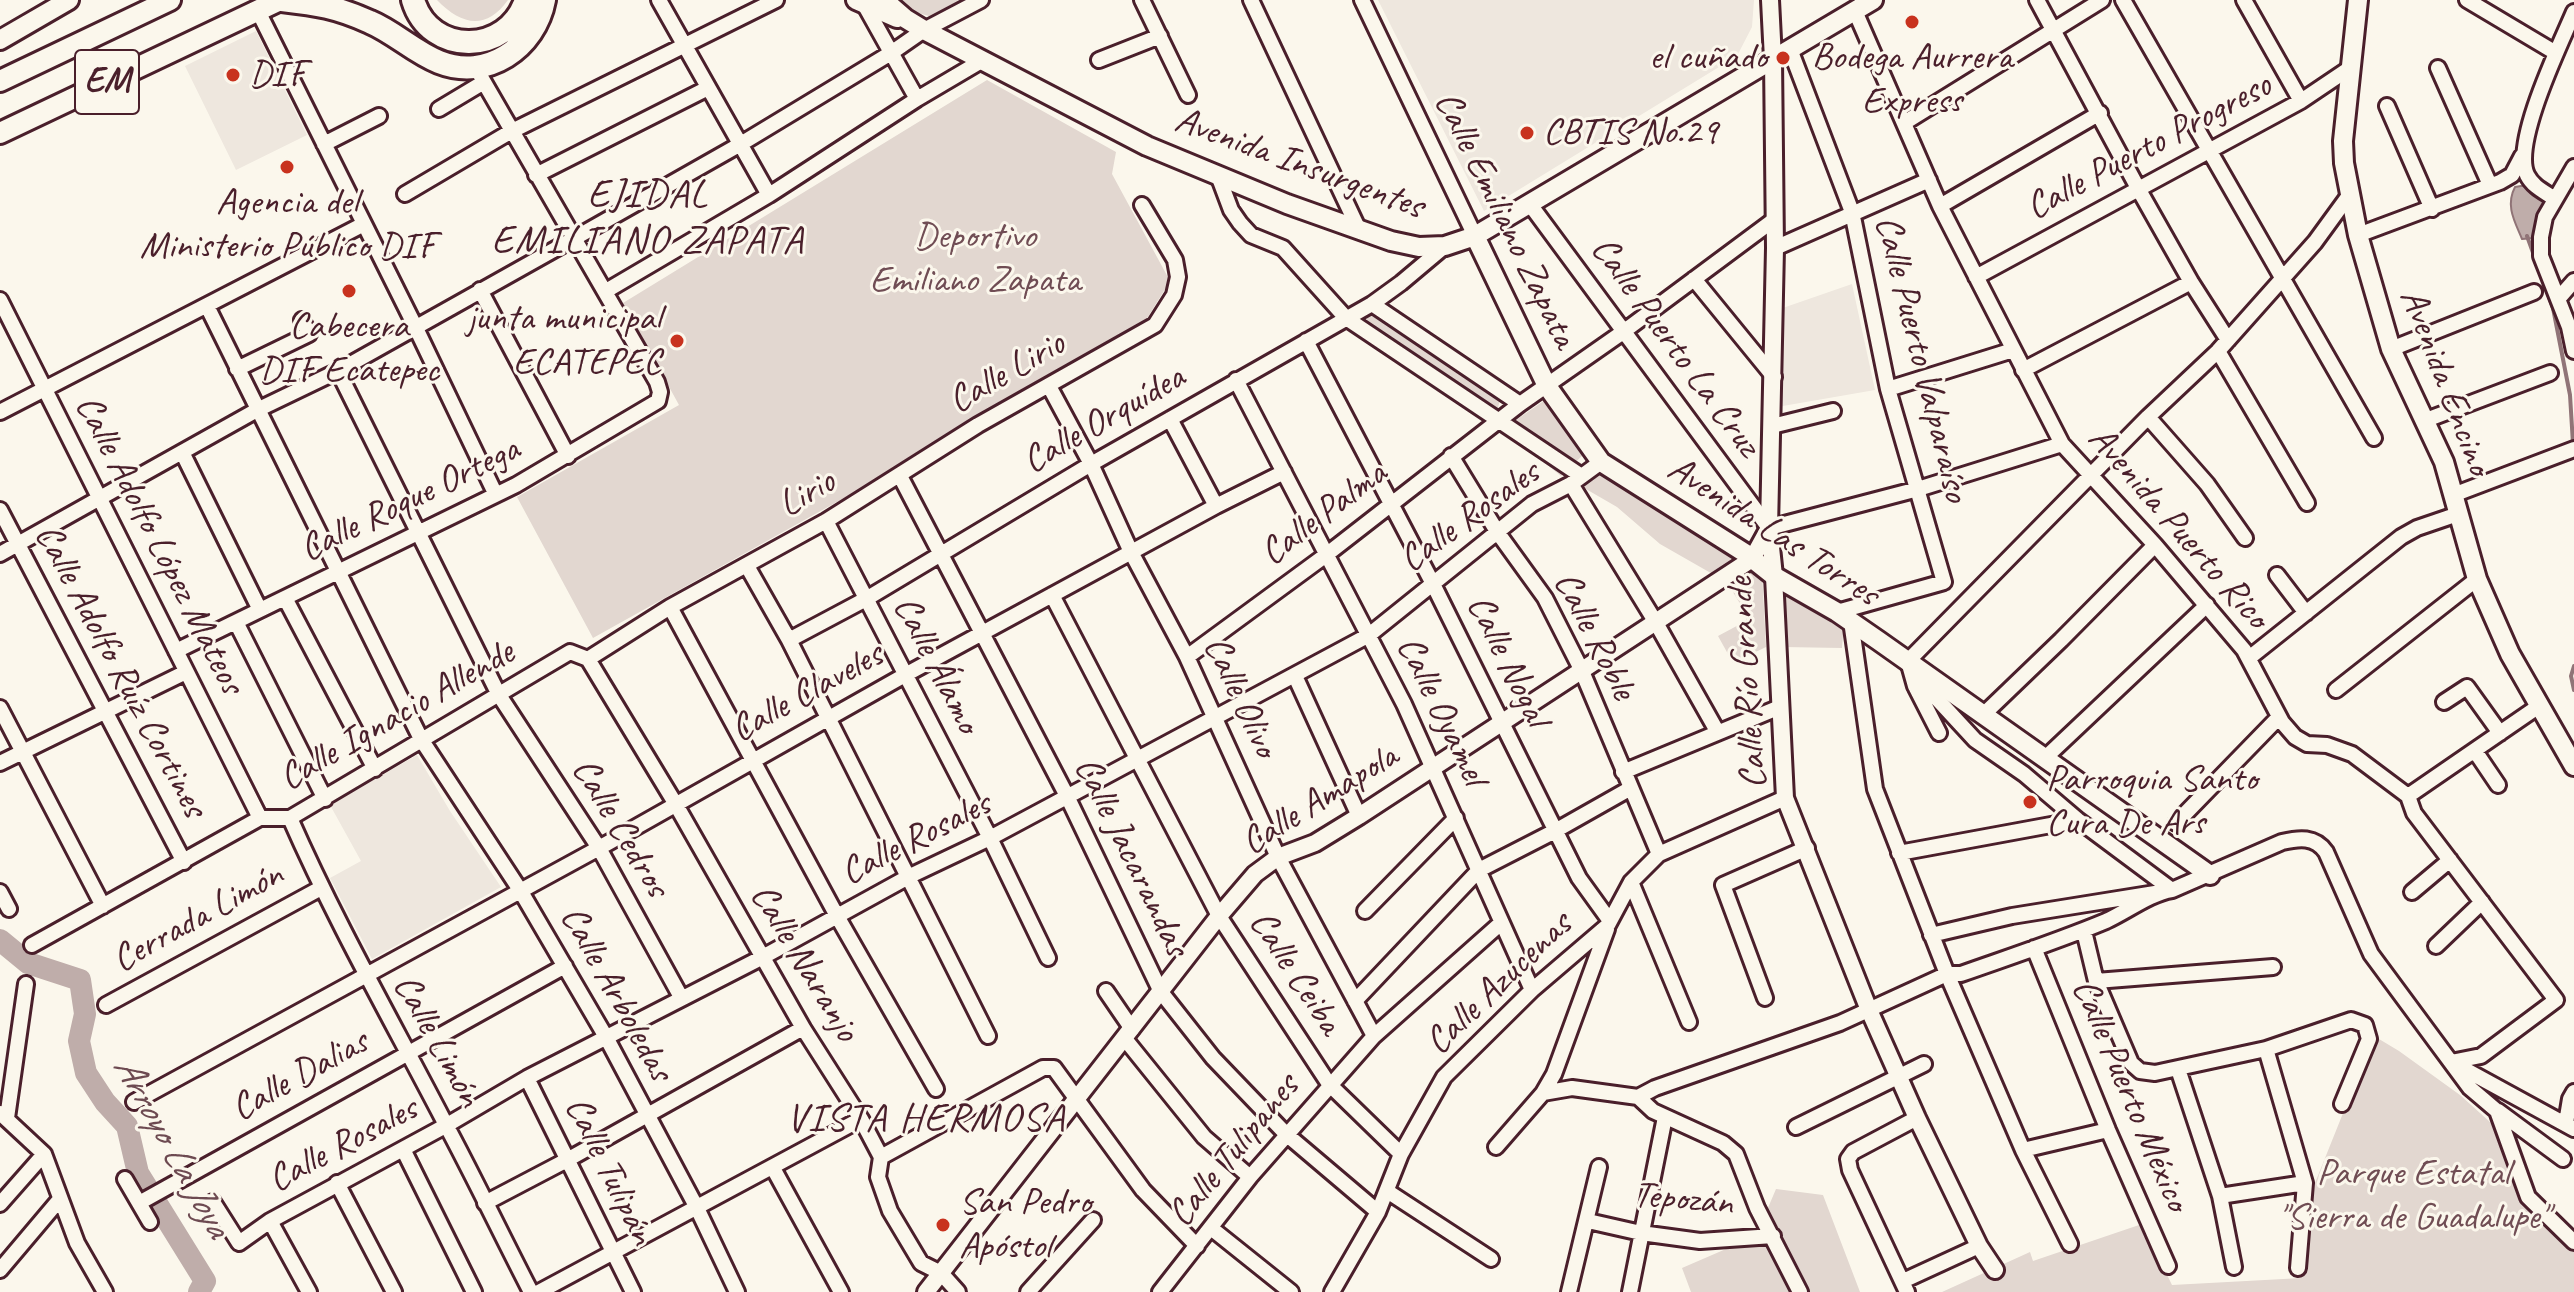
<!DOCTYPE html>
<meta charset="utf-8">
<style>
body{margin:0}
canvas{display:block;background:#fbf7ec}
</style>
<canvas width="2574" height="1292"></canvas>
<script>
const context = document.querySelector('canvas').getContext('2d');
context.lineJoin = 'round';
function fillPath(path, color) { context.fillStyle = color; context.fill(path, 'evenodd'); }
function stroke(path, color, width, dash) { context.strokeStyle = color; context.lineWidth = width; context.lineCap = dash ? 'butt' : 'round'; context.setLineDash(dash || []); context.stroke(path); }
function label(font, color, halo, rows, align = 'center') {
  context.font = font + ' Caveat,sans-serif'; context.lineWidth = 6; context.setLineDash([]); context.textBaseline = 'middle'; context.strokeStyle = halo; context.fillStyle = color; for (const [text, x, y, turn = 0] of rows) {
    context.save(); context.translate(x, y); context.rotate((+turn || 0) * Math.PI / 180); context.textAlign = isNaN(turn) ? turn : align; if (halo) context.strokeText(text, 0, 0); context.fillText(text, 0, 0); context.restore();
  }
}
const built = new Path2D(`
 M 1378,0 L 1754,0 L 1752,27 L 1737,56 L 1484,211 Z
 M 256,31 L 307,135 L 236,170 L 185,66 Z
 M 1852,284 L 1875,390 L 1777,407 L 1777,310 Z
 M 417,755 L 450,811 L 501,887 L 372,959 L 330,878 L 361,861 L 330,805 Z`);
const green = new Path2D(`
 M 437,0 L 508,0 C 486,31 461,25 437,0 Z
 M 893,0 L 964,0 L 932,17 L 905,9 Z
 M 987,80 L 1116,152 L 1112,174 L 1170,281 L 1143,325 L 1050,383 L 593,638 L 517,497 L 679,405 L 623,303 Z
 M 1374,313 L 1500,399 L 1498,408 L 1489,407 L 1390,342 L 1367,323 L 1367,317 Z
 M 1545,400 L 1583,455 L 1561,476 L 1503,429 Z
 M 1598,468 L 1742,554 L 1716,576 L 1660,544 L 1617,507 L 1579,485 Z
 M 1752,569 L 1762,572 L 1766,647 L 1733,663 L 1718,636 L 1746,621 L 1747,615 L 1728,584 Z
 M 1786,590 L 1844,623 L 1842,648 L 1783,647 Z
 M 2374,1036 L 2399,1051 L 2460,1095 L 2510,1140 L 2529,1213 L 2545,1223 L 2574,1251 L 2574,1292 L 1942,1292 L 2030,1252 L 2033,1261 L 2142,1224 L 2172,1285 L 2302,1278 L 2315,1183 Z
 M 1776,1189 L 1823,1195 L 1860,1292 L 1691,1292 L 1682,1268 L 1756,1236 Z`);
const water = new Path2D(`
 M 2521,186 L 2529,186 L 2543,197 L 2544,204 L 2534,238 L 2522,239 C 2515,222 2505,206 2515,187 Z`);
const stream = new Path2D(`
 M 2527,236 L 2553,308 L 2570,395 L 2573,444
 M 2574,666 L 2571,676 L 2574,690`);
const river = new Path2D(`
 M 0,940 L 28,963 L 80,980 L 85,1014 L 79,1041 L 86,1073 L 105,1102 L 127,1126 L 138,1173 L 205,1281 L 199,1292`);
const minor = new Path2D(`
 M 659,0 L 769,195
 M 1142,0 L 1188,95
 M 1251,0 L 1359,230
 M 1362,0 L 1475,236
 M 2037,0 L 2139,190 L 2191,282 L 2228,340
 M 2123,0 L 2374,438
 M 2244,0 L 2301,101
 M 2467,0 L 2556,53
 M 864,4 L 917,99
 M 258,11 L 415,326 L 495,493
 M 1855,11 L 1940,206 L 2062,444 L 2155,545 L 2244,650 L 2282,722 L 2295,737 L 2307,744 L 2327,745 L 2352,754 L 2408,796 L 2414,813 L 2556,1000 L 2481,1056 L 2451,1062
 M 1790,49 L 1852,212 L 1888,389 L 1944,582 L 1837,612
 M 1099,60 L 1160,36
 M 2438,68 L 2490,185
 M 2387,106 L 2432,209
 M 439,109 L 484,82
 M 1904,123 L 2102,0
 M 324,144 L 379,116
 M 2574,167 L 2545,217 L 2541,237 L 2541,256 L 2569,327 L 2574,351
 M 536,175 L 708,88
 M 1219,178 L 1231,210 L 1240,223 L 1251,235 L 1283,248 L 1346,318 L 1580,475
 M 405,194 L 510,132 L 776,0
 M 2555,199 C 2545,192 2533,187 2527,175 C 2512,143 2560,45 2574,12
 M 1529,203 L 1769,528 L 1918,489 L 2062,444
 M 1940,206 L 2100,113
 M 2358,235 L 2500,182 L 2512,175 L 2522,156
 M 1775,248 L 1929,180
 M 1976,277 L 2301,101 L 2350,68
 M 1694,279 L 1774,377
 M 480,290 L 568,456
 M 606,291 L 769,195 L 917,99 L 983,60
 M 2559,298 L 2574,281
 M 0,300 L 260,818
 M 1372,304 L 1520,404
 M 207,306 L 421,739 L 520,890 L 606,1037 L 697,1208 L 737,1292
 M 1306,341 L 1432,582 L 1579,878 L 1610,921
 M 2391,349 L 2534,292
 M 2218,351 L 2307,503
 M 237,369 L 309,334 L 302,320
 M 2023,370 L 2191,282
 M 338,371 L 499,695 L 599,848 L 681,997
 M 1236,380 L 1404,704 L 1532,990
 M 1049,386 L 1091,464 L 1131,552 L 1187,657 L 1278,857 L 1374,1036
 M 1888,389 L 2013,350
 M 0,412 L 364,224
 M 2148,417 L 2207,484 L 2245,538
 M 1170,419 L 1216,506
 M 2426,420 L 2550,373
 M 1772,426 L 1833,411
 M 182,452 L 260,610
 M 1451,456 L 1498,533 L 1545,598 L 1581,669 L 1659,854
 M 900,476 L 1067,796 L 1161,992 L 1213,1058 L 1286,1134 L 1378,1212
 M 1571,484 L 1655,621 L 1717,731
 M 2453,495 L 2574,449
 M 0,510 L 184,862
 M 826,521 L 990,838 L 1048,958
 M 0,554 L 257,410 L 338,371 L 575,238 L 739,145 L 891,53 L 924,30 L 981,0
 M 747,566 L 789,640 L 988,1036
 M 2277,575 L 2306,613
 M 1052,595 L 1219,916 L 1329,1084 L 1401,1154
 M 285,598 L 375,769
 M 670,607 L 837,916 L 936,1089
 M 1851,621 L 1875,789 L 1947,974 L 2023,1150 L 2070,1244
 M 236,622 L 325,799
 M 789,640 L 866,599 L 1091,464 L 1372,304 L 1401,283 L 1445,246
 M 176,651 L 516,485 L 658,401 L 660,392 L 657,382 L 481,77
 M 1187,657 L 1326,555 L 1520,404 L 1623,332 L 1775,219
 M 2249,658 L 2401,537 L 2417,528 L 2458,514
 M 588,659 L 675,803 L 803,1028 L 861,1119 L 881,1157 L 878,1177 L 890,1211 L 921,1263 L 941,1273 L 958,1292
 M 1295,676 L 1359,816
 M 1915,686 L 1939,733
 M 2336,690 L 2477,579
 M 2444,702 L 2467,687 L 2500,733
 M 0,708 L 103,906
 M 1983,715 L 2061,640 L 2155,545
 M 2475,751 L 2498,785
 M 2045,758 L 2207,605
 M 0,763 L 186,672
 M 1623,772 L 1780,707
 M 2408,796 L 2539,706
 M 290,818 C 336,923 392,1021 445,1123 C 475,1179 502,1236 531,1292
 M 2176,823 L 2279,717
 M 1899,853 L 2078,820
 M 1631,882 L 1689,1022
 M 2172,890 L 2078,820 L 2024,774 L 1975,740 L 1927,688 L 1915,686 L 1908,661 L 2148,417 L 2218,351 L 2315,242 L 2350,194
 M 0,892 L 9,909
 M 2412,892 L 2450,860
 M 1365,911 L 1456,818
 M 2084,931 L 2096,981 L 2131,1063 L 2140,1071 L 2155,1073 L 2266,1049 L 2351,1020 L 2365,1025 L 2369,1039 L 2342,1104
 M 1931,935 L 2012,916 L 2155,893
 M 32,945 L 260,818 L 290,818 L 570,652 L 588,659 L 670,607 L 826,521 L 978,425 L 1155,325 L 1174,295 L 1178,277 L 1175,260 L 1142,205
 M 2436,946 L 2482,902
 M 2034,948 L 2108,1130 L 2168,1266
 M 2096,981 L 2273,967
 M 1106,991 L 1132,1029
 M 1765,998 L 1723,885 L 1807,848
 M 1355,1001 L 1479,870 L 1555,831 L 1631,788
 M 106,1005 L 321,888
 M 1125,1039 L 1204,1137 L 1250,1177
 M 2266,1049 L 2305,1183 L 2298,1268
 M 2455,1064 L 2574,1129
 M 2178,1069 L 2220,1196 L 2234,1267
 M 527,1078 L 633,1292
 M 1543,1093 L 1572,1088 L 1638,1097 L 1655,1088 L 1840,1023 L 1947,974 L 1961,974 C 2009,957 2058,941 2106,921 C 2126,912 2151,893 2172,890 L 2282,842 C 2299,838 2315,836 2326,852 L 2371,954 L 2470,1088 L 2497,1111 L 2528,1197 L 2574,1242
 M 1638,1097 L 1653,1111 L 1723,1143 L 1736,1154 L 1757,1208 L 1800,1292
 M 134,1102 L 599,848 L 905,675 L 1216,506 L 1284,472
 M 2498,1111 L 2563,1159
 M 0,1113 L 44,1154 L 77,1243 L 105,1292
 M 7,1118 L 26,984
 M 2566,1123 L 2570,1099 L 2574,1092
 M 1796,1127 L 1924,1064
 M 1496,1147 L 1543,1093 L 1554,1074 L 1607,929
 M 403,1149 L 474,1292
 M 2023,1150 L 2108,1130
 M 881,1157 L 1043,1068 L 1054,1068 L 1143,1190 L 1197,1246
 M 773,1168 L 841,1292
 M 125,1179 L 150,1222
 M 337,1183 L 394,1292
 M 1387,1191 L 1491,1259
 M 2220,1196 L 2305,1183
 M 213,1202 L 239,1243 L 270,1221 L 447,1125 L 527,1078 L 761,958 L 910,876 L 990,838 L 1369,635 L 1532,504 L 1571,484 L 1601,462
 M 139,1203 L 565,966
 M 485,1203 L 567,1160 L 803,1028
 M 0,1204 L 44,1154
 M 270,1221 L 309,1292
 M 1588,1221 L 1641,1233 L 1700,1241 L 1773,1236
 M 1211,1228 L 1291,1292
 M 0,1270 L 60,1199
 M 1903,1281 L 1979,1246
 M 539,1292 L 861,1119
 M 1028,1292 L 1093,1220
 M 1160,1292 L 1250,1177 L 1374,1036 L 1501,923
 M 1332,1292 L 1378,1212 L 1401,1154 L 1444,1077 L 1532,990 L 1608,925 L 1631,882 L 1659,854 L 1785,798
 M 1569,1292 L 1599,1167
 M 1630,1292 L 1665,1117
 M 1907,1292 L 1850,1170 L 1848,1159 L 1853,1152 L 1917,1118`);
const tertiary = new Path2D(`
 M 1770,0 L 1773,59 L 1775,248 L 1769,528 L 1774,576 L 1785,798 L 1869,1010 L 1917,1118 L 1979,1246 L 1995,1270
 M 926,1292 L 1219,916 L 1255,874 L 1278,857 L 1315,843 L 1359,816 L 1752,559 L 1769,528`);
const secondary = new Path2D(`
 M 856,0 L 897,18
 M 884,0 L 906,19 L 924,30 L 1147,146 L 1287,204 L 1391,241 L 1419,247 L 1445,246 L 1475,236 L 1873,0
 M 2358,0 L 2343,141 L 2344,163 L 2358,235 L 2391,349 L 2444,462 L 2477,579 L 2510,654 L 2574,766
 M 0,40 L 69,0
 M 1475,236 L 1547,386 L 1601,462 L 1745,553 L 1774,576 L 1837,612 L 1879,641 L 2210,875`);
const primary = new Path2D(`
 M 0,81 L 170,0
 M 0,133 L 280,0`);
const trunk = new Path2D(`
 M 282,0 C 317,4 337,7 370,22 C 394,32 414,52 439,62 C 487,81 535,48 544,0
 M 413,0 C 430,57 508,55 526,0`);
const markers = [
 [1912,22,8,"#c8321e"],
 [1783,58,8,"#c8321e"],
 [233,75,8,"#c8321e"],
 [1527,133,8,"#c8321e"],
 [287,167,8,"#c8321e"],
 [349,291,8,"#c8321e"],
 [677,341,8,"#c8321e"],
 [2030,802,8,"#c8321e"],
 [943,1225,8,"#c8321e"]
];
const shields = [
 [107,82,64]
];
const shieldNames = [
 ["EM",107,82]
];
const poiNames = [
 ["el cuñado",1767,58,"right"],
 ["Bodega Aurrera",1912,58,"center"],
 ["Express",1912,102,"center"],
 ["DIF",249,75],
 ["CBTIS No.29",1543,133],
 ["Agencia del",287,203,"center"],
 ["Ministerio Público DIF",287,247,"center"],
 ["junta municipal",661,319,"right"],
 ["ECATEPEC",661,363,"right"],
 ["Cabecera",349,327,"center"],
 ["DIF Ecatepec",349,371,"center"],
 ["Parroquia Santo",2046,780],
 ["Cura De Ars",2046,824],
 ["San Pedro",959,1203],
 ["Apóstol",959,1247]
];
const streetNames = [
 ["Calle Puerto Progreso",2149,147,-28],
 ["Avenida Insurgentes",1299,164,20],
 ["Calle Emiliano Zapata",1505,220,64],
 ["Calle Puerto La Cruz",1675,347,54],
 ["Calle Puerto Valparaíso",1921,359,76],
 ["Calle Lirio",1007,373,-30],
 ["Avenida Encino",2445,382,69],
 ["Calle Orquídea",1104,420,-30],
 ["Lirio",807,494,-30],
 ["Calle Roque Ortega",410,500,-26],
 ["Calle Palma",1324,514,-37],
 ["Calle Rosales",1470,517,-36],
 ["Avenida Puerto Rico",2178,528,49],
 ["Avenida Las Torres",1773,532,33],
 ["Calle Adolfo López Mateos",159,545,63],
 ["Calle Roble",1594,636,63],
 ["Calle Nogal",1507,661,64],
 ["Calle Álamo",936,665,63],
 ["Calle Adolfo Ruíz Cortines",120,671,62],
 ["Calle Río Grande",1748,683,-94],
 ["Calle Claveles",807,693,-29],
 ["Calle Olivo",1240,697,65],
 ["Calle Oyamel",1441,711,64],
 ["Calle Ignacio Allende",397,716,-30],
 ["Calle Amapola",1320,800,-32],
 ["Calle Cedros",620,828,59],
 ["Calle Rosales",916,839,-27],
 ["Calle Jacarandas",1131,857,64],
 ["Cerrada Limón",198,918,-29],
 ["Calle Naranjo",804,963,59],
 ["Calle Ceiba",1295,973,57],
 ["Calle Azucenas",1499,984,-44],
 ["Calle Arboledas",616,994,61],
 ["Calle Limón",437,1041,61],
 ["Calle Dalias",300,1076,-29],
 ["Calle Puerto México",2130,1095,67],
 ["Calle Rosales",343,1145,-28],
 ["Calle Tulipanes",1234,1151,-51],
 ["Calle Tulipán",609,1171,64],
 ["Tepozán",1683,1200,5]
];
const parkNames = [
 ["Deportivo",975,237],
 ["Emiliano Zapata",975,281],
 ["Parque Estatal",2413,1174],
 ["\"Sierra de Guadalupe\"",2413,1218]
];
const neighbourhoodNames = [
 ["EJIDAL",648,196],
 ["EMILIANO ZAPATA",648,242],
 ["VISTA HERMOSA",926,1120]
];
const waterNames = [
 ["Arroyo La Joya",171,1147,61]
];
fillPath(built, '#eee7de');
fillPath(green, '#e2d7d0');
fillPath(water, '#bfadaa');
stroke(water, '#907477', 2);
stroke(stream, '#907477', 4);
stroke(river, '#bfadaa', 22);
stroke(minor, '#4a1f2b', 20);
stroke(tertiary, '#4a1f2b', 22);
stroke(secondary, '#4a1f2b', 24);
stroke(primary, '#4a1f2b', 26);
stroke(trunk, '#4a1f2b', 28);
stroke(minor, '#fbf7ec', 14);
stroke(tertiary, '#fbf7ec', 16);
stroke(secondary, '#fbf7ec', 18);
stroke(primary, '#fbf7ec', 20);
stroke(trunk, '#fbf7ec', 22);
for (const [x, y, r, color] of markers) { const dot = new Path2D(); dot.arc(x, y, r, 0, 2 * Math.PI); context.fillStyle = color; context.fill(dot); stroke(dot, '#fbf7ec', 3); }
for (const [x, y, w] of shields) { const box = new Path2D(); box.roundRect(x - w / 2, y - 32, w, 64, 6); context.fillStyle = '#fbf7ec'; context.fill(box); stroke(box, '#4a1f2b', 2); }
label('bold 36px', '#4a1f2b', null, shieldNames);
label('38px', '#4a1f2b', '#fbf7ec', poiNames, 'left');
label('38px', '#4a1f2b', '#fbf7ec', streetNames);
label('38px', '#704d54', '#fbf7ec', parkNames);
context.letterSpacing = '2px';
label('40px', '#4a1f2b', '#fbf7ec', neighbourhoodNames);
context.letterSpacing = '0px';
label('italic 40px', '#6d4a51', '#fbf7ec', waterNames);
</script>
